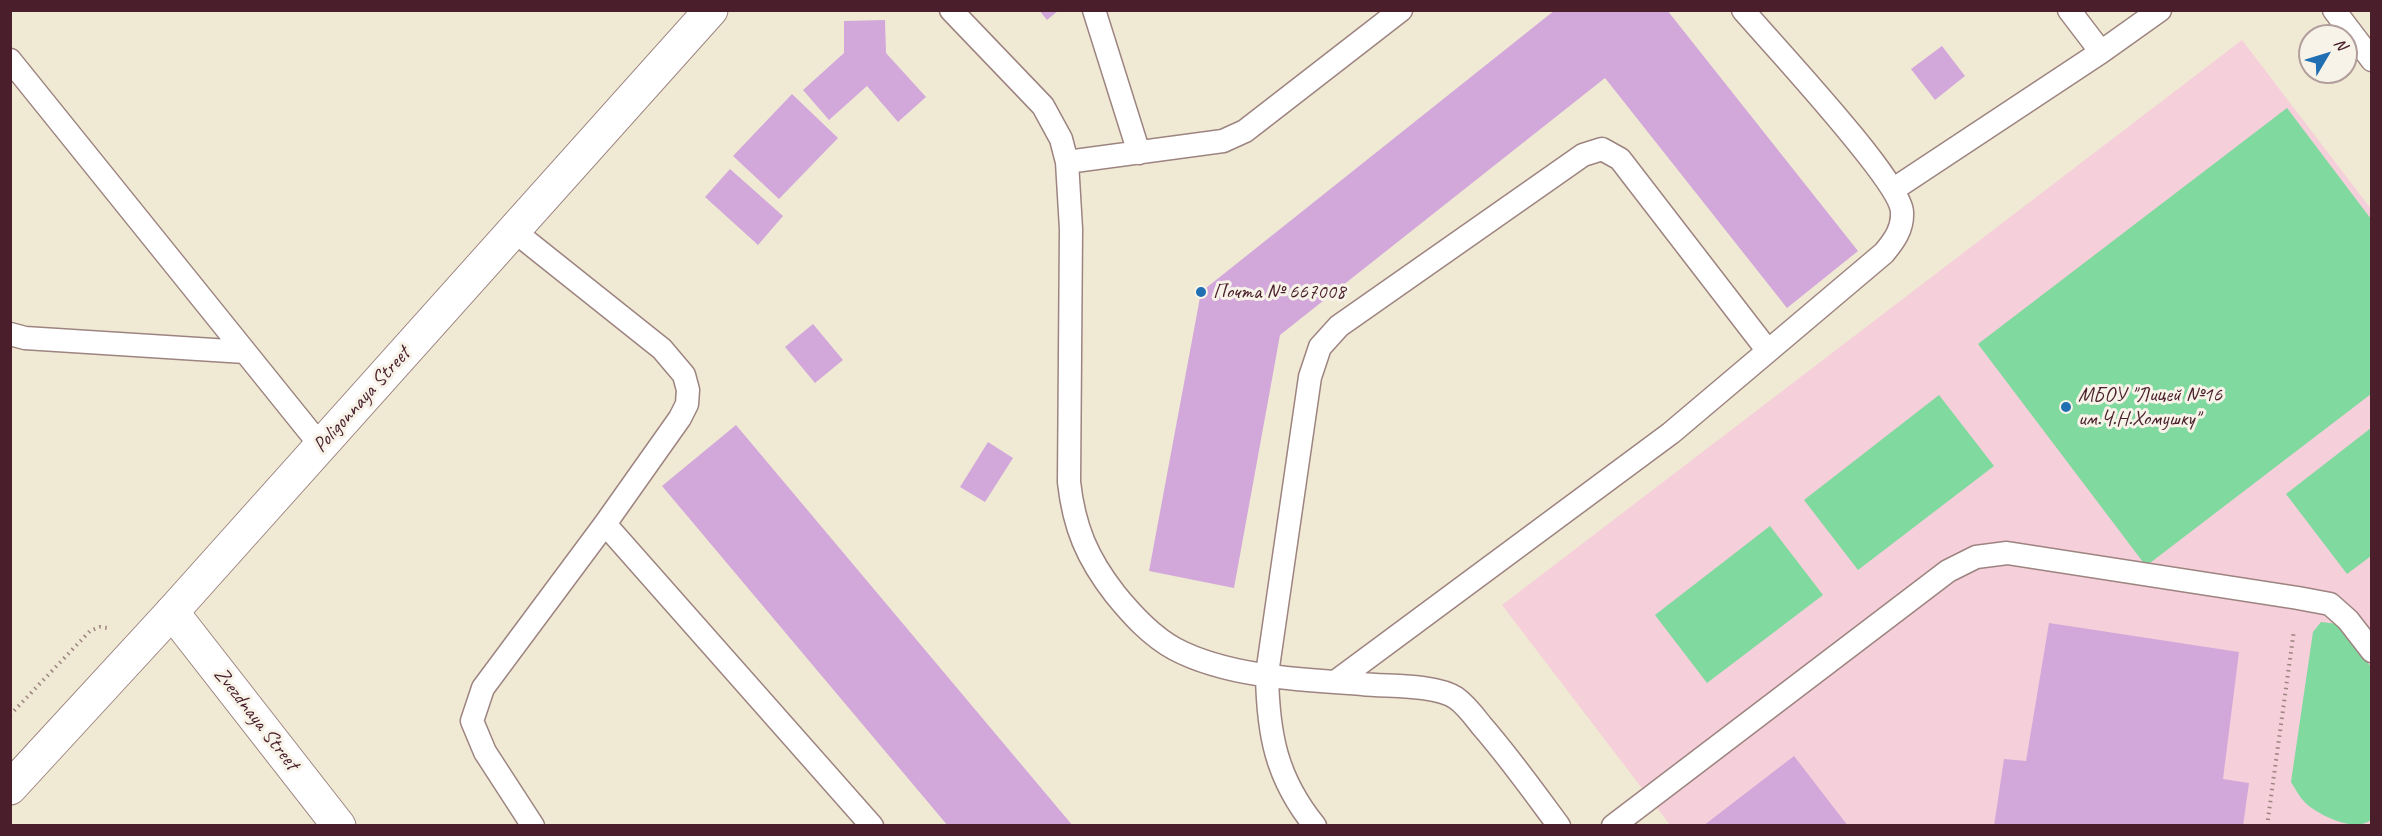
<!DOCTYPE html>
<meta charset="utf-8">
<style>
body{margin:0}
#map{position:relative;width:2382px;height:836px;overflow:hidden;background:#f0ead4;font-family:Caveat,sans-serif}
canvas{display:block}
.frame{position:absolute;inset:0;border:12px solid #4a1f2b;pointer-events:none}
.north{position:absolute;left:2298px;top:24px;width:60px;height:60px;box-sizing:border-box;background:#f7f3e8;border:2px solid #b29e9c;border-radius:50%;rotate:52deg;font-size:16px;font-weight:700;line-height:24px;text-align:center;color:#4a1f2b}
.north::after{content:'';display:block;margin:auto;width:21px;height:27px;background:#1f6fb2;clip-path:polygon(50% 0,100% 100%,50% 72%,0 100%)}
</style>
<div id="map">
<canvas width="2382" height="836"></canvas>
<div class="frame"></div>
<div class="north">N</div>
</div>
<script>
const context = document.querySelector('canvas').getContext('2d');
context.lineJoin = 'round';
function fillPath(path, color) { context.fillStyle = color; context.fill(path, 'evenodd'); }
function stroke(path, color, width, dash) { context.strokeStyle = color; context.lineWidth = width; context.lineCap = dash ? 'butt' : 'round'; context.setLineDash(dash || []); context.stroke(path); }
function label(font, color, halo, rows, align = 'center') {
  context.font = font + ' Caveat,sans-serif'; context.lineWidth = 6; context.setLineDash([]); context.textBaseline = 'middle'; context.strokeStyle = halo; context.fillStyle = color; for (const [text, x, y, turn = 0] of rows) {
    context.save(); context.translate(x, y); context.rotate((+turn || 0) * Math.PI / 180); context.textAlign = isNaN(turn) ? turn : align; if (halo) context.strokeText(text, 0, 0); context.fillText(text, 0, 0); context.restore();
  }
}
const built = new Path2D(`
 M 2242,40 L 2371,209 L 2371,825 L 1670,825 L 1502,605 Z`);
const green = new Path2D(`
 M 2287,108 L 2371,219 L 2371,394 L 2146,566 L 1978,344 Z
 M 1939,395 L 1994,466 L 1858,570 L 1804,500 Z
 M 2371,428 L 2371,556 L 2347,574 L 2286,494 Z
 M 1770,526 L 1823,595 L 1707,683 L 1655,615 Z
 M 2321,622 L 2339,624 L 2371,667 L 2371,820 C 2355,832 2323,817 2309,806 C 2301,800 2296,790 2291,782 L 2313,632 Z`);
const building = new Path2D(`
 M 1039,10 L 1059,10 L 1047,20 Z
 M 1555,10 L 1667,10 L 1858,251 L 1787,308 L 1605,78 L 1280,335 L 1234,588 L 1149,571 L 1201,292 Z
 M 885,20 L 886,53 L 926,97 L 898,122 L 867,86 L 829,120 L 803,90 L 844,53 L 844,21 Z
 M 1942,46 L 1965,76 L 1935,100 L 1911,69 Z
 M 792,94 L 838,138 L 779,199 L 733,156 Z
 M 730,169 L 783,216 L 758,245 L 705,197 Z
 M 813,324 L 843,360 L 815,383 L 785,347 Z
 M 736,425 L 1073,826 L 948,826 L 662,486 Z
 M 988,442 L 1013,458 L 985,502 L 960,487 Z
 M 2049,623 L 2239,652 L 2223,779 L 2249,783 L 2243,826 L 1994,826 L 2004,759 L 2026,761 Z
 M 1794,756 L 1848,826 L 1703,826 Z`);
const path = new Path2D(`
 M 10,715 L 90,631 L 100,627 L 108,628
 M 2267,826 L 2294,630`);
const lane = new Path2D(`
 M 951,10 L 1043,106 L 1061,139 L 1067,162 L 1071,229 L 1069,482 C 1074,527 1087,558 1115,594 C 1132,615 1151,636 1175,649 C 1228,677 1303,680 1362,684 C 1388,687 1435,684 1456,698 C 1466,705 1474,716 1481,725 C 1509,757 1534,792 1559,826
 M 1094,10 L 1139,153
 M 2334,10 L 2372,60
 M 2101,52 L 2160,10
 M 10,60 L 321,446
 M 1067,162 L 1223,141 L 1245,131 L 1401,10
 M 1894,189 L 2101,52 L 2069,10
 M 514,231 L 662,349 L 684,375 L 688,390 L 687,404 L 680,418 L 605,524 L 483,688 L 472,721 L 485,752 L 533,826
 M 10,334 L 25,338 L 245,352
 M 605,524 L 872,826
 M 1335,682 L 1671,433 L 1884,253 C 1894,241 1903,229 1902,212 C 1901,181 1770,42 1743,10
 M 1315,826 C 1276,778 1268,734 1267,674 L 1310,377 L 1320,347 L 1339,326 L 1583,155 L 1602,149 L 1620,159 L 1768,351
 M 1613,826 L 1948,571 L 1976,557 L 2007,553 L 2298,598 L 2330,604 L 2348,620 L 2372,651`);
const street = new Path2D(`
 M 172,612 L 339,826`);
const secondary = new Path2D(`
 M 10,788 L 172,612 L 711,10`);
const markers = [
 [1201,292,6,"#1f6fb2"],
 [2066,407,6,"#1f6fb2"]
];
const poiNames = [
 ["Почта № 667008",1213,292],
 ["МБОУ \"Лицей №16",2078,395],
 ["им.Ч.Н.Хомушку\"",2078,419]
];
const streetNames = [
 ["Poligonnaya Street",362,400,-48],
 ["Zvezdnaya Street",256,719,52]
];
fillPath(built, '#f5cfd9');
fillPath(green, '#80d99f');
fillPath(building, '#d2a8db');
stroke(lane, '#9d8480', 25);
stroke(street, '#9d8480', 35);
stroke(secondary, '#9d8480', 35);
stroke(path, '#9d8480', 4, [1.5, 4.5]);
stroke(lane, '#fff', 22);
stroke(street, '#fff', 33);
stroke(secondary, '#fff', 33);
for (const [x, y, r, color] of markers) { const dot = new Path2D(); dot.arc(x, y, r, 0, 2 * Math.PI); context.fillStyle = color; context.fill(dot); stroke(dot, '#f7f3e8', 2); }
label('21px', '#4a1f2b', '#f7f3e8', poiNames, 'left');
label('21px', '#4a1f2b', '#f7f3e8', streetNames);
</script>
